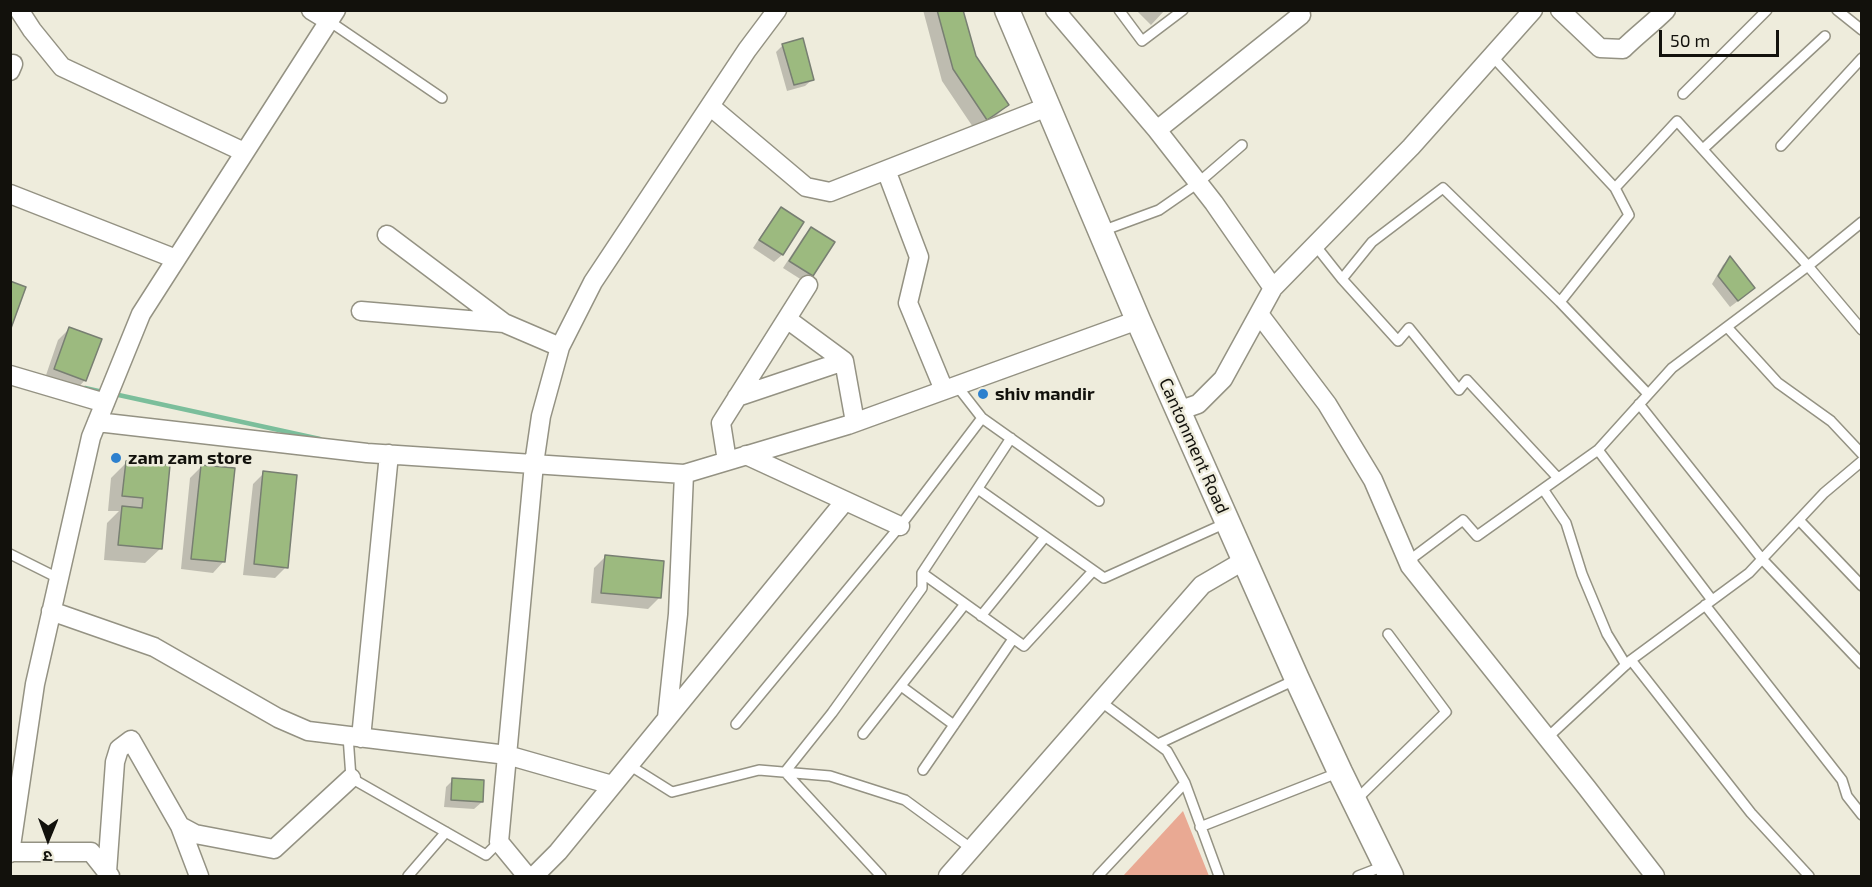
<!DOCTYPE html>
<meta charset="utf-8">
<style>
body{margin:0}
#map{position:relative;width:1872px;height:887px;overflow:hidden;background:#eeecdc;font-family:"Exo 2","Noto Sans Devanagari",sans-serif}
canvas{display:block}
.frame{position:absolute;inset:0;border:12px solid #12110c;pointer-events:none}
.north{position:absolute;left:18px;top:809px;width:60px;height:60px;-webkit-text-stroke:4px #eeecdc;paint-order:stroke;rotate:181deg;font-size:16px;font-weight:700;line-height:24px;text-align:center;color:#12110c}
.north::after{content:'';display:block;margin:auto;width:21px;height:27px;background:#12110c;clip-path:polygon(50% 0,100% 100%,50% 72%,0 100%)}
.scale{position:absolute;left:1659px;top:30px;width:120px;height:27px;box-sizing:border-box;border:3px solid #12110c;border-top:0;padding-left:8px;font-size:18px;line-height:21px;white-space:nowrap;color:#12110c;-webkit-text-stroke:4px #eeecdc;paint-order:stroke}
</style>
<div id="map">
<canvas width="1872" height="887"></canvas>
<div class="frame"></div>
<div class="north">उ</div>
<div class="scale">50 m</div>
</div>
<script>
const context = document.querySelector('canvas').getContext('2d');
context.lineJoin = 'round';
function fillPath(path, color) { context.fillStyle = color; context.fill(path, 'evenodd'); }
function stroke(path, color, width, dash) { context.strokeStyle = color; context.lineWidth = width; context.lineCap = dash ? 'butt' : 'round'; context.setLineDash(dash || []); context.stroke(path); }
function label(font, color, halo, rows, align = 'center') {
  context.font = font + ' "Exo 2",sans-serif'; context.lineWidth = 5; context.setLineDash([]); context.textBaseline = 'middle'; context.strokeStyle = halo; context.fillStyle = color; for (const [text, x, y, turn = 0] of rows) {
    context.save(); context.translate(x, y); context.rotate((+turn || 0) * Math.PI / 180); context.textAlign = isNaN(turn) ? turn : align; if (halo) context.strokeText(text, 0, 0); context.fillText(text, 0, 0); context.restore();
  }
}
const green = new Path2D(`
 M 1183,811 L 1209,876 L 1123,876 Z`);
const shadow = new Path2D(`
 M 923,10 L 962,10 L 974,57 L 1007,105 L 996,116 L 975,130 L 942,81 Z
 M 1136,10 L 1165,10 L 1151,25 Z
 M 783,45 L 813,79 L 805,86 L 787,91 L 776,52 Z
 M 781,209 L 802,222 L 782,255 L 774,262 L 753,248 L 774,216 Z
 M 811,229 L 812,275 L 805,282 L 783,268 L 804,236 Z
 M 1730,258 L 1746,295 L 1730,307 L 1712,284 L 1723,265 Z
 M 69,329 L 85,380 L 74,392 L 44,381 L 58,340 Z
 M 126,463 L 168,466 L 160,549 L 145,563 L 104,560 L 107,523 L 119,511 L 108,511 L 111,478 Z
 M 202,466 L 224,561 L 213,573 L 181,569 L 190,478 Z
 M 264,473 L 286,567 L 275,578 L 243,575 L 253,484 Z
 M 605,557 L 659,598 L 648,609 L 591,603 L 594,568 Z
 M 453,780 L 482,802 L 474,809 L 444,807 L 446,787 Z`);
const stream = new Path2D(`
 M 85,388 L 103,392
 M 114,394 L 320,439`);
const building = new Path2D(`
 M 937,10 L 963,10 L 976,56 L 1009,105 L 987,120 L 953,69 Z
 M 803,38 L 814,80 L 794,85 L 782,44 Z
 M 781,207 L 804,222 L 783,255 L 759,240 Z
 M 811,227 L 835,242 L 813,276 L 789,261 Z
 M 1730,256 L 1755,288 L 1738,301 L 1718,276 Z
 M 10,281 L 26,287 L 10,331 Z
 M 69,327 L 102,339 L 86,381 L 54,369 Z
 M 126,461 L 170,465 L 162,549 L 118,545 L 122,506 L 142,508 L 143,498 L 122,496 Z
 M 201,465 L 235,468 L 225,562 L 191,559 Z
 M 263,471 L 297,475 L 288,568 L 254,564 Z
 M 605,555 L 664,561 L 661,598 L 601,593 Z
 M 452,778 L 484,780 L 483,802 L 451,800 Z`);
const lane = new Path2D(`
 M 1119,10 L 1142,41 L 1183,10
 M 1837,10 L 1862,30
 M 329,21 L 442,98
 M 1492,56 L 1615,188 L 1629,215 L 1560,302
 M 1683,94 L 1767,10
 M 1781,146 L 1862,58
 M 1703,149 L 1825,36
 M 1615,188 L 1677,121 L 1808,266 L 1862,330
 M 1102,231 L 1159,210 L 1198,183 L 1242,145
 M 1315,245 L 1342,279 L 1398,341 L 1409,328 L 1459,390 L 1467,380 L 1558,478
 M 1342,279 L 1372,242 L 1443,188 L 1560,302 L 1648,394
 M 1727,327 L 1778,383 L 1831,421 L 1862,454
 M 957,386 L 982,418 L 1099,501
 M 1639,404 L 1762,559 L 1862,664
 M 1598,450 L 1712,600
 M 978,489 L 1104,578 L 1226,523
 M 1543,489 L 1566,523 L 1582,574 L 1607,634 L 1626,665
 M 1799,520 L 1862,586
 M 10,554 L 58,578
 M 1407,562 L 1463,520 L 1477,536 L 1598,450 L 1672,368 L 1808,266 L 1862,222
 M 922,573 L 1024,646 L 1093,571
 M 1705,605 L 1842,780 L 1847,796 L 1862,815
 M 981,616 L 1045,537
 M 1631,660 L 1751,813 L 1809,876
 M 901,686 L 954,725
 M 1100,701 L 1167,751 L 1185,783 L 1219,876
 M 736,724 L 900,526 L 982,418
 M 863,734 L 965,604
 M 348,736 L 351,778 L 486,855 L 499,842
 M 1547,738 L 1631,660 L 1749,573 L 1824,493 L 1862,461
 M 1158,744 L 1297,679
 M 629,765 L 672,792 L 759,770 L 830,776 L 905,800 L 972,849
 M 923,770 L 1013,639
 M 1357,799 L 1446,712 L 1388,634
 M 1200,827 L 1340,772
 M 408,876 L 446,832
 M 881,876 L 785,772 L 832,713 L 922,588 L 922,573 L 1011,438
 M 1098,876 L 1185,783
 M 1358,876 L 1384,866`);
const street = new Path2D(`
 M 19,10 L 32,30 L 62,67 L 244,152
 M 311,10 L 329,21
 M 1055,10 L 1157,130 L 1214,203 L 1273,288
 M 1560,10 L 1600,48 L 1623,49 C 1637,35 1652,24 1666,10
 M 10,71 L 13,64
 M 710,106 L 806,187 L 830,192 L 1047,107
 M 1157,130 L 1301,15
 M 886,170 L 919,257 L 908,303 L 944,390
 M 10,194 L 176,259
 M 387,235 L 504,323
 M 361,311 L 504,323 L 560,347
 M 1259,314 L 1327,404 L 1373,480 L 1410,566 L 1587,788 L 1655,876
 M 787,319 L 844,361
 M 10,375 L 105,403
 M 737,397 L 844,361 L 855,422
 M 1178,411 L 1198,404 L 1223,379 L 1273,288 L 1411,147 L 1533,10
 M 97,422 L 367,453 L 684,474 L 848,425 L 1138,320
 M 746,455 L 900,526
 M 727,461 L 721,423 L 808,285
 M 51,611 L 154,647 L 278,718 L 308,731 L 507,755 L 612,785
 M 667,718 L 678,614 L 684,474
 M 361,738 L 389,454
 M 180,826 L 199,876
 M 10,852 L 91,852 L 110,876
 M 10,853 L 35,684 L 91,437 L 141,314 L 336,10
 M 107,872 L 115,762 L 119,749 L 131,740 L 180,826 L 195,834 L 274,849 L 351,778
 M 527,876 L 499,842 L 534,464 L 541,416 L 560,347 L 593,282 L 747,50 L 777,10
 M 534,876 L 558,852 L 845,501
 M 948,876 L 1202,585 L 1245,560`);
const secondary = new Path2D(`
 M 1007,10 L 1138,320 L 1297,679 L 1340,772 L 1391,876`);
const markers = [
 [983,394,6,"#2d80ce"],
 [116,458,6,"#2d80ce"]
];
const poiNames = [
 ["shiv mandir",995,394],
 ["zam zam store",128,458]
];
const streetNames = [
 ["Cantonment Road",1194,446,66]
];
fillPath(green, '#e9a993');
fillPath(shadow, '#0003');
stroke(stream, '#7bbe9b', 4.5);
fillPath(building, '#9cba7f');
stroke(building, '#787f72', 1.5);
stroke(lane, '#949283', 12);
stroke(street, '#949283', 21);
stroke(secondary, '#949283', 27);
stroke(lane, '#fff', 9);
stroke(street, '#fff', 18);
stroke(secondary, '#fff', 24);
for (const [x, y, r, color] of markers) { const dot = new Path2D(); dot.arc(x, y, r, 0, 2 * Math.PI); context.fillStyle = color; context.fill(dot); stroke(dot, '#eeecdc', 2); }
label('bold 18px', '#12110c', '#eeecdc', poiNames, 'left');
label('18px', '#12110c', '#eeecdc', streetNames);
</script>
